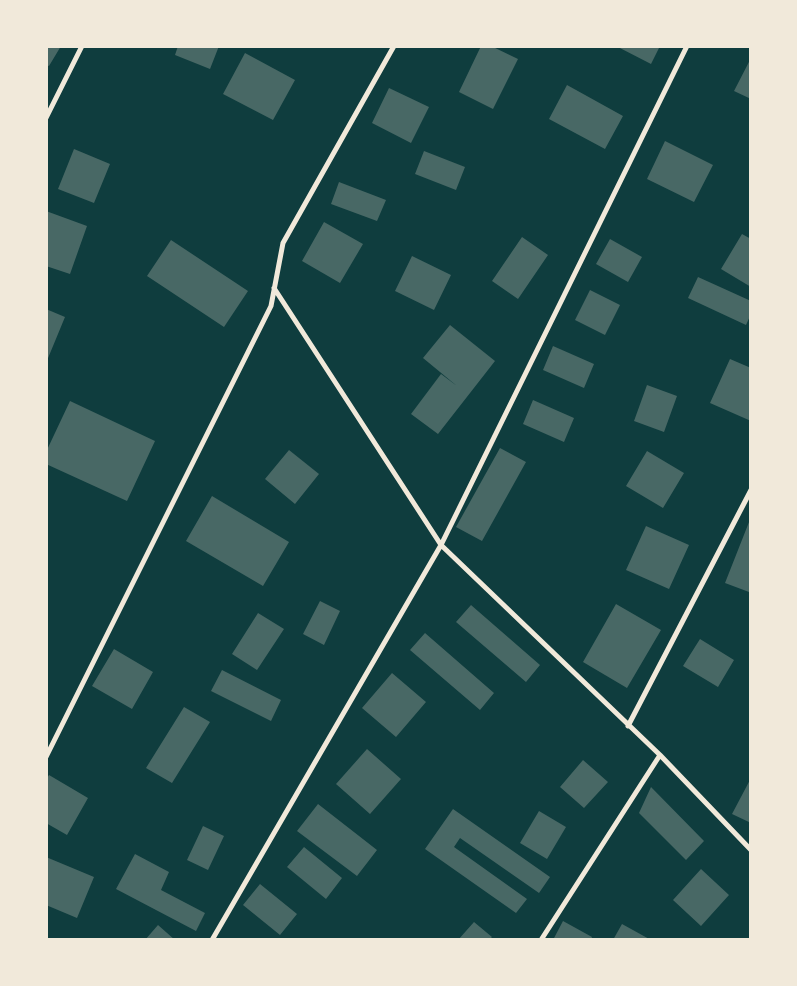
<!DOCTYPE html>
<style>
body{margin:0}
#map{position:relative;width:797px;height:986px;overflow:hidden;background:#0f3d3e;font-family:Mulish,sans-serif}
canvas{display:block}
.frame{position:absolute;inset:0;border:48px solid #f1e9da;pointer-events:none}
</style>
<div id="map">
<canvas width="797" height="986"></canvas>
<div class="frame"></div>
</div>
<script>
const context = document.querySelector('canvas').getContext('2d');
context.lineJoin = 'round';
function fillPath(path, color) { context.fillStyle = color; context.fill(path, 'evenodd'); }
function stroke(path, color, width, dash) { context.strokeStyle = color; context.lineWidth = width; context.lineCap = dash ? 'butt' : 'round'; context.setLineDash(dash || []); context.stroke(path); }
const building = new Path2D(`
 M 46,46 L 61,46 L 49,66 L 46,65 Z
 M 178,46 L 219,46 L 210,69 L 175,55 Z
 M 481,46 L 491,46 L 518,59 L 493,109 L 459,92 Z
 M 616,46 L 660,46 L 651,64 Z
 M 245,53 L 295,80 L 273,120 L 223,94 Z
 M 751,58 L 751,99 L 734,91 Z
 M 567,85 L 623,116 L 605,149 L 549,119 Z
 M 389,88 L 429,107 L 411,143 L 372,123 Z
 M 665,141 L 713,165 L 694,202 L 647,179 Z
 M 74,149 L 110,164 L 94,203 L 58,189 Z
 M 424,151 L 465,167 L 456,190 L 415,174 Z
 M 339,182 L 386,200 L 377,221 L 331,204 Z
 M 46,211 L 87,226 L 70,274 L 46,266 Z
 M 324,222 L 363,244 L 340,283 L 302,261 Z
 M 742,234 L 751,239 L 751,287 L 721,269 Z
 M 522,237 L 548,255 L 518,299 L 492,281 Z
 M 610,239 L 642,257 L 628,282 L 596,264 Z
 M 171,240 L 248,291 L 224,327 L 147,276 Z
 M 412,256 L 451,275 L 434,310 L 395,291 Z
 M 698,277 L 751,301 L 751,314 L 746,325 L 688,298 Z
 M 590,290 L 620,305 L 605,335 L 575,320 Z
 M 46,309 L 65,317 L 46,363 Z
 M 450,325 L 495,361 L 438,434 L 411,414 L 441,374 L 457,386 L 423,358 Z
 M 553,346 L 594,364 L 584,388 L 543,370 Z
 M 730,359 L 751,368 L 751,421 L 710,403 Z
 M 647,385 L 677,396 L 664,432 L 634,421 Z
 M 533,400 L 574,418 L 564,442 L 523,424 Z
 M 70,401 L 155,441 L 127,501 L 46,464 L 46,452 Z
 M 500,448 L 526,462 L 482,541 L 456,527 Z
 M 289,450 L 319,474 L 295,504 L 265,479 Z
 M 647,451 L 684,473 L 663,508 L 626,486 Z
 M 212,496 L 289,542 L 263,586 L 186,541 Z
 M 751,517 L 751,587 L 749,592 L 725,583 Z
 M 646,526 L 689,545 L 669,589 L 626,570 Z
 M 320,601 L 340,611 L 324,645 L 303,634 Z
 M 616,604 L 661,630 L 627,688 L 583,662 Z
 M 471,605 L 540,665 L 526,682 L 456,622 Z
 M 258,613 L 284,629 L 257,670 L 232,654 Z
 M 425,633 L 494,693 L 480,710 L 410,650 Z
 M 700,639 L 734,660 L 718,687 L 683,666 Z
 M 114,649 L 153,672 L 132,709 L 92,686 Z
 M 222,670 L 281,700 L 271,721 L 211,691 Z
 M 392,673 L 426,702 L 396,737 L 362,708 Z
 M 184,707 L 210,722 L 172,783 L 146,768 Z
 M 367,749 L 401,779 L 370,814 L 336,784 Z
 M 583,760 L 608,782 L 584,808 L 560,787 Z
 M 49,775 L 88,798 L 67,835 L 46,823 L 46,780 Z
 M 751,778 L 751,823 L 732,814 Z
 M 651,787 L 704,841 L 686,860 L 639,813 Z
 M 318,804 L 377,850 L 357,876 L 297,831 Z
 M 453,809 L 550,877 L 539,893 L 460,838 L 454,847 L 527,899 L 516,913 L 425,849 Z
 M 539,811 L 566,827 L 547,859 L 520,843 Z
 M 203,826 L 224,836 L 208,870 L 187,860 Z
 M 304,847 L 342,878 L 326,899 L 287,867 Z
 M 135,854 L 169,872 L 161,890 L 205,913 L 196,931 L 116,889 Z
 M 46,857 L 94,877 L 77,918 L 46,905 Z
 M 701,869 L 729,895 L 701,926 L 673,900 Z
 M 260,884 L 297,914 L 280,935 L 243,905 Z
 M 563,921 L 592,937 L 591,940 L 553,940 Z
 M 474,922 L 492,937 L 489,940 L 458,940 Z
 M 622,924 L 651,940 L 613,940 Z
 M 158,925 L 175,940 L 145,940 Z`);
const minor = new Path2D(`
 M 46,118 L 82,46
 M 274,288 L 441,545 L 660,755 L 751,850
 M 628,726 L 751,490
 M 46,757 L 271,306 L 283,243 L 394,46
 M 212,940 L 441,545 L 687,46
 M 541,940 L 660,755`);
fillPath(building, '#486865');
stroke(minor, '#f1e9da', 5);
</script>
